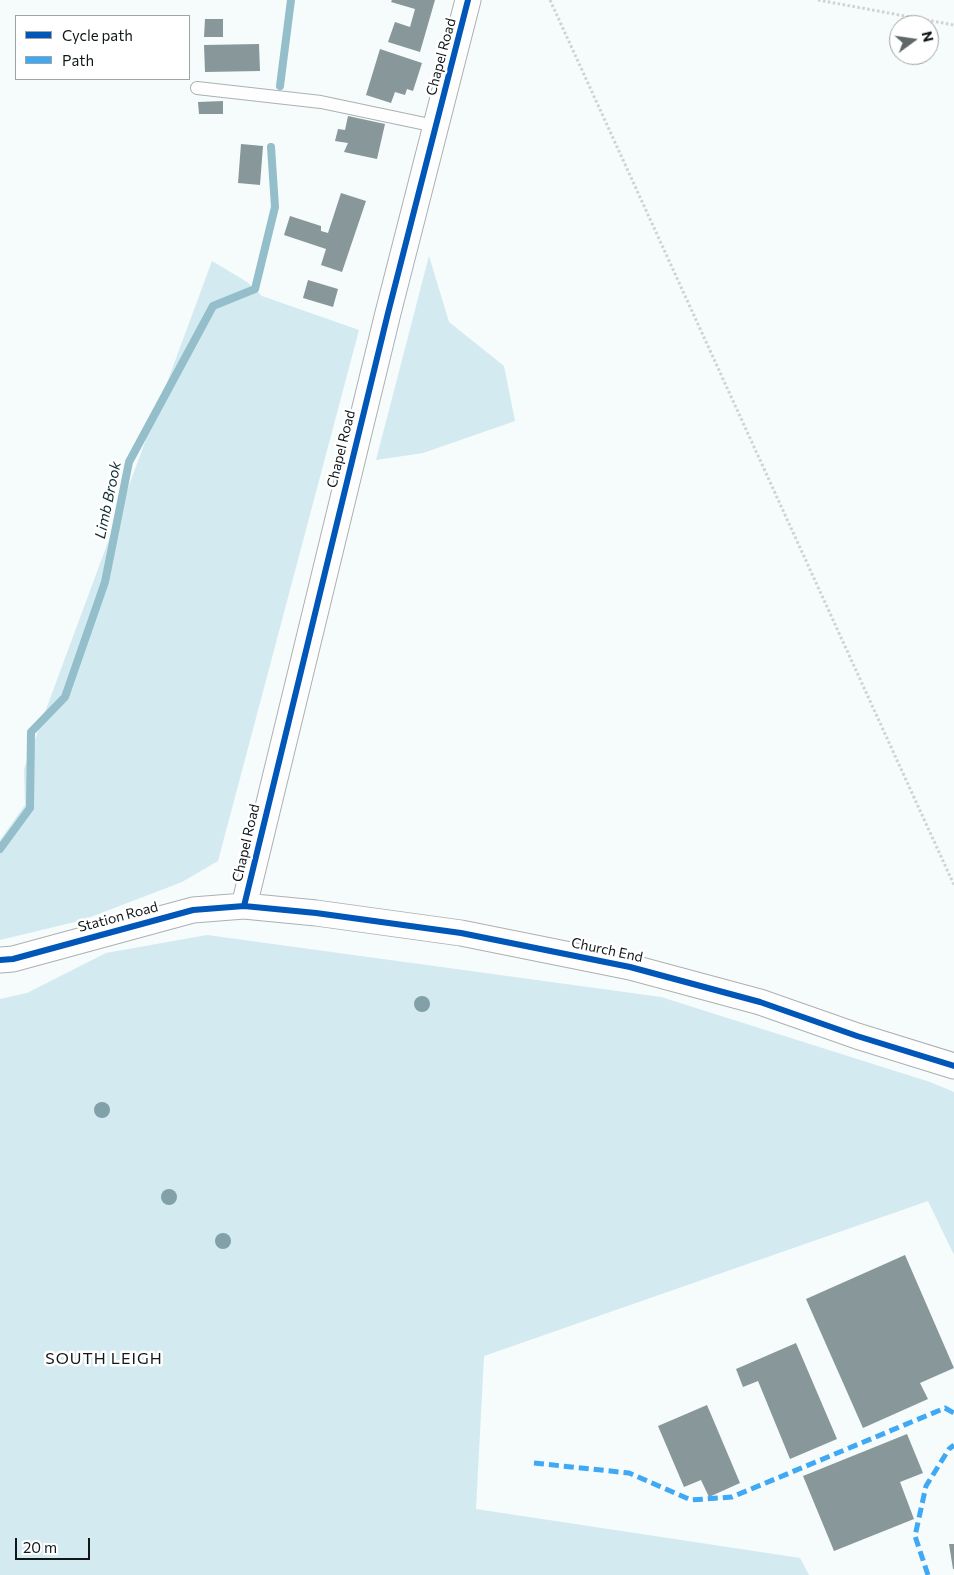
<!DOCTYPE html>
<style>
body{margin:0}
#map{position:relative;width:954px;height:1575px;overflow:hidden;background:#f6fbfc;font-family:Commissioner,sans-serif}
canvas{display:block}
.legend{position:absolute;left:15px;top:15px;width:175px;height:65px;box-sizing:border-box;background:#fff;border:1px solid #a0a2a3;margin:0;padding:6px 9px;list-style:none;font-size:15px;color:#111719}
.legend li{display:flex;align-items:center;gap:10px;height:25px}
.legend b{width:25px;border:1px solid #a0a2a3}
.north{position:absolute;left:889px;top:15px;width:50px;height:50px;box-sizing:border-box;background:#fff;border:1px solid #a0a2a3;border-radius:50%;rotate:76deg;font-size:14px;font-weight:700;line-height:20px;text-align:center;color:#111719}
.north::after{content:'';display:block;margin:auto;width:18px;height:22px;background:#616768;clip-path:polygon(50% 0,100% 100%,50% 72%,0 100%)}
.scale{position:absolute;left:15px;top:1538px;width:75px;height:22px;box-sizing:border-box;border:2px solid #111719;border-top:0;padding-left:6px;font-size:15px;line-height:18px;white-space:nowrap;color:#111719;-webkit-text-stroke:4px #fff;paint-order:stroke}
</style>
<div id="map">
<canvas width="954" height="1575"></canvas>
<ul class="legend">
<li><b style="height:6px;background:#0057b8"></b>Cycle path</li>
<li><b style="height:6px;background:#3fa9f5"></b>Path</li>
</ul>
<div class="north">N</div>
<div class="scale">20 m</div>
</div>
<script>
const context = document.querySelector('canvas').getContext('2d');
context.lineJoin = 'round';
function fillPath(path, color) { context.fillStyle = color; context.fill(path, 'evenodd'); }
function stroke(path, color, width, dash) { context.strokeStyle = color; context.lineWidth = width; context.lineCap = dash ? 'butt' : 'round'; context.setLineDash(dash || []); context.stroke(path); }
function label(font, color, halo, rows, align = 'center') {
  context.font = font + ' Commissioner,sans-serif'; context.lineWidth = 5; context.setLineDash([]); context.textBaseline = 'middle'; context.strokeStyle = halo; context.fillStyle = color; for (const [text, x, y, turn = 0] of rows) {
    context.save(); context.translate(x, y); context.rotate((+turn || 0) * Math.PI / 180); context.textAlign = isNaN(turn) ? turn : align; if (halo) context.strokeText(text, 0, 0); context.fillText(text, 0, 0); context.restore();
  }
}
const green = new Path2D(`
 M 429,256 L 449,322 L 504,366 L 515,421 L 423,453 L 376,460 Z
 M 212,261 L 247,282 L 262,296 L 359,330 L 218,861 L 182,882 L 83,920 L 0,940 L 0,840 L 25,805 L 24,769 Z
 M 207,935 L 661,997 L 930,1082 L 954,1092 L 954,1255 L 928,1201 L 484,1356 L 476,1509 L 800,1558 L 809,1575 L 0,1575 L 0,999 L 27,993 L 106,953 Z`);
const stream = new Path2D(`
 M 280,86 L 291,0
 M 0,849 L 30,808 L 31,732 L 65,697 L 105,582 L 129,462 L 213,306 L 255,289 L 275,207 L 271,147`);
const building = new Path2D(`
 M 392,0 L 435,0 L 420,52 L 388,42 L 395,22 L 410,27 L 415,9 L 391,2 Z
 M 205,19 L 223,19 L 223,37 L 204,37 Z
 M 259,44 L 260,71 L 205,72 L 204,45 Z
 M 380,49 L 422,63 L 413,91 L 407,89 L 405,95 L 395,92 L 391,103 L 366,95 Z
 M 223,101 L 223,114 L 199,114 L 198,102 Z
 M 348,116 L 385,124 L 377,159 L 344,152 L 348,143 L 335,141 L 338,129 L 345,130 Z
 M 241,144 L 263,146 L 260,185 L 238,183 Z
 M 341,193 L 366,201 L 342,272 L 321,265 L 326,249 L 284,235 L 290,216 L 321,226 L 321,231 L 328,233 Z
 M 308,280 L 338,289 L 333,307 L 303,298 Z
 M 905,1255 L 954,1368 L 920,1383 L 928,1399 L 863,1428 L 806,1299 Z
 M 796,1343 L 837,1439 L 790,1459 L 758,1381 L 743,1387 L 736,1369 Z
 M 707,1405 L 740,1483 L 709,1497 L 701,1480 L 684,1487 L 658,1426 Z
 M 907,1434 L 923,1473 L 900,1482 L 914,1519 L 834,1551 L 803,1476 Z
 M 949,1544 L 954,1544 L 954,1569 L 953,1569 Z`);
const path = new Path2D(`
 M 550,0 L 954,885
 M 818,0 L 954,25`);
const lane = new Path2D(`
 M 197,88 L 321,102 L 435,126`);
const street = new Path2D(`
 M 244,906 L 388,313 L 468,0
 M 0,960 L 13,959 L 193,910 L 244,906 L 316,913 L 461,933 L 630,967 L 760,1002 L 857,1036 L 954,1066`);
const quiet = new Path2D(`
 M 534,1463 L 629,1473 L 691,1500 L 732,1497 L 945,1408 L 954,1413
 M 928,1575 L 915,1536 L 926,1486 L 949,1449 L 954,1445`);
const cycleway = new Path2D(`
 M 244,906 L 388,313 L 468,0
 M 0,960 L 13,959 L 193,910 L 244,906 L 316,913 L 461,933 L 630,967 L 760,1002 L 857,1036 L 954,1066`);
const trees = [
 [422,1004],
 [102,1110],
 [169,1197],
 [223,1241]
];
const streetNames = [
 ["Chapel Road",441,57,-75],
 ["Chapel Road",341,449,-76],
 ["Chapel Road",246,843,-77],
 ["Station Road",118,917,-15],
 ["Church End",607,950,12]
];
const waterNames = [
 ["Limb Brook",108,500,-78]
];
const quarterNames = [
 ["SOUTH LEIGH",104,1359]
];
fillPath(green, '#d3eaf0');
stroke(stream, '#93beca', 8);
fillPath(building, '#88979a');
stroke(lane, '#abb1b2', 14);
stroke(street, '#abb1b2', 27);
stroke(path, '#d1d2d3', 3, [2.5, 2.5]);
stroke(lane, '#fefeff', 12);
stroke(street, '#fefeff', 25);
stroke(quiet, '#3fa9f5', 5, [10, 5]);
stroke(cycleway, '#0057b8', 6);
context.fillStyle = '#81a0a7';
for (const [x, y] of trees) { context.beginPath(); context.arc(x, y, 8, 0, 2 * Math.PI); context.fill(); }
label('14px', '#111719', '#fff', streetNames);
label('italic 15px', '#0f2e36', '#fff', waterNames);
context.letterSpacing = '1px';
label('16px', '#111719', '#fff', quarterNames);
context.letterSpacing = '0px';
</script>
